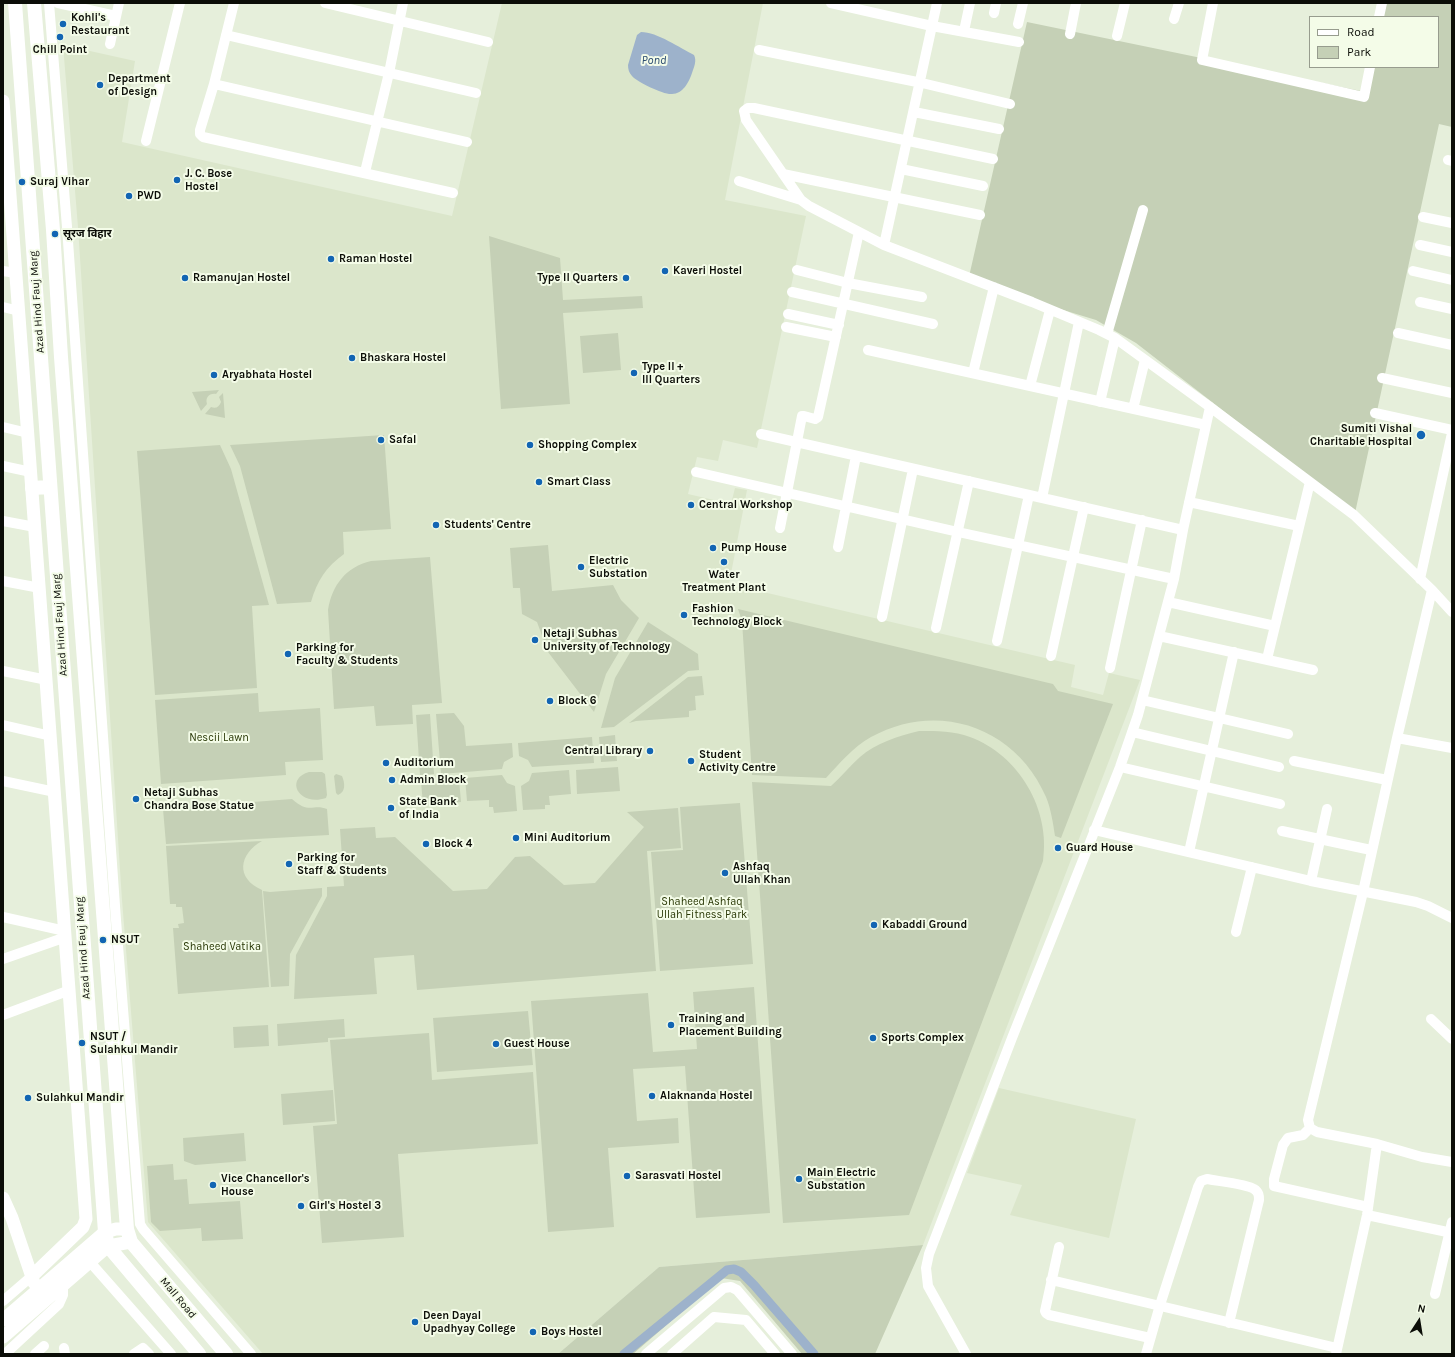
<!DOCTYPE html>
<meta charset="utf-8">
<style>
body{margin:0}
#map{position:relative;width:1455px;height:1357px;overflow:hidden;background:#e6efdb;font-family:Karla,sans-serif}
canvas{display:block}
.frame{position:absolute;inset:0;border:4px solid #0b0d07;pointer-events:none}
.legend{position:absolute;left:1309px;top:16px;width:130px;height:52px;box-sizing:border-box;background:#f4fce8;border:1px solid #979c8e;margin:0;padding:5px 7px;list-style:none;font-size:12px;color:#0b0d07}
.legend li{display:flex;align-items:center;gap:8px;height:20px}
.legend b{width:20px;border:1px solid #979c8e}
.north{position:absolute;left:1399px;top:1301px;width:40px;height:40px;-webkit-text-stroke:3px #f4fce8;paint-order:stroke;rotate:12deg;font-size:11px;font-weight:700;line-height:16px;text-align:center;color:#0b0d07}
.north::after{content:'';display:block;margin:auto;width:14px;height:18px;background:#0b0d07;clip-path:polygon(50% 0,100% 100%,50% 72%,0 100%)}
</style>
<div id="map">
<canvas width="1455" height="1357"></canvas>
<div class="frame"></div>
<ul class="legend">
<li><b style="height:5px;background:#fff"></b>Road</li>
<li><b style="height:11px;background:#c5d0b6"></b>Park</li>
</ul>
<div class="north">N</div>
</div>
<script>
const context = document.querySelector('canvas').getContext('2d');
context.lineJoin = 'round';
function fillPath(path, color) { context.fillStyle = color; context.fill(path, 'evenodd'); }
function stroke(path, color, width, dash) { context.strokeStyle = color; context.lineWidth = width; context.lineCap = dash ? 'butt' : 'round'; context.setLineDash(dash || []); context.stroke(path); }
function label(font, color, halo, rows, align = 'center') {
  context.font = font + ' Karla,"Noto Sans Devanagari",sans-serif'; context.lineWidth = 4; context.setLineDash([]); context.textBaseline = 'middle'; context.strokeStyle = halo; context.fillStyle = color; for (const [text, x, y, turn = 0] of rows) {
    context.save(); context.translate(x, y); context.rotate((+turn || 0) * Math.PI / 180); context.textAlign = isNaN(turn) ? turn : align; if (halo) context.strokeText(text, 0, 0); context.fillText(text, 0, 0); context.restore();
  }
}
const built = new Path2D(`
 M 502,3 L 763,3 L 725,200 L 806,216 L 757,448 L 723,440 L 718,461 L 697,457 L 688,494 L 731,504 L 735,488 L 747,490 L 729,584 L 1075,665 L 1071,687 L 1103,695 L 1109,673 L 1140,680 L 923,1245 L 659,1267 L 558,1354 L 263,1354 L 148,1222 L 122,900 L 78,227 L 63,45 L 135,61 L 122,142 L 452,216 Z
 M 999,1088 L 1136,1119 L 1109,1238 L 1010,1215 L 1022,1185 L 967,1173 Z`);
const green = new Path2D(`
 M 1383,3 L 1452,3 L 1452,127 L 1439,124 L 1355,513 L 1136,343 L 1096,320 L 968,281 L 1027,22 L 1366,92 L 1371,67 L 1438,67 L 1438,17 L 1381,17 Z
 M 489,236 L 560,258 L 563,300 L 642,296 L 643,308 L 563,313 L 570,404 L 501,409 Z
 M 618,333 L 621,370 L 583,373 L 580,336 Z
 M 219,390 L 216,394 C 209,393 205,398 207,404 L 201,411 L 192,392 Z
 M 223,393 L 225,418 L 205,414 L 211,407 C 216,409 219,407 221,402 L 219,397 Z
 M 384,435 L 391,529 L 343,532 L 344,554 C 326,567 317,581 311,602 L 277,604 L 240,466 L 230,445 Z
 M 220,445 L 231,469 L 269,605 L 252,606 L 257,688 L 155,695 L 137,451 Z
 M 548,545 L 552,591 L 613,585 L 621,600 L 639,618 L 606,674 L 594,712 L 548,652 L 537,622 L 522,614 L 520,588 L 513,588 L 510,548 Z
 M 430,557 L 442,703 L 412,705 L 413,724 L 376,726 L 374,706 L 334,709 L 328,610 C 332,585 346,567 371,561 Z
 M 738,609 L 1053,684 L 1058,691 L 1113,704 L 1061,838 L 1055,836 C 1053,823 1051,809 1046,797 C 1016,727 938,700 871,737 C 853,747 840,763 826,778 L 752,775 L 742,621 Z
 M 648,622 L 698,654 L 699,670 L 688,671 L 614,727 L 601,728 L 615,678 Z
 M 702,676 L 704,695 L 695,696 L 696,710 L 689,711 L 689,717 L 636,721 L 629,723 L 688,677 Z
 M 258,693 L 259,712 L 320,708 L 323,760 L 285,762 L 286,775 L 161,784 L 155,700 Z
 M 454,713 L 464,726 L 466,746 L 512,743 L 513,757 L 504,762 L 502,769 L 441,774 L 436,714 Z
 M 430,714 L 434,774 L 420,775 L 416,715 Z
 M 919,731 C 937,731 954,731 970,737 C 1019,755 1051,810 1043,861 L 909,1215 L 783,1223 L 752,782 L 831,786 C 841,777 850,766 860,757 C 876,743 898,736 919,731 Z
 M 615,735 L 617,761 L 601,762 L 599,737 Z
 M 592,737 L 594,763 L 532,767 L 528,760 L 519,756 L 518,743 Z
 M 618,767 L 620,791 L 577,794 L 576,770 Z
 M 569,770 L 571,794 L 549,796 L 550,805 L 545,805 L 545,809 L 523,810 L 521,786 L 529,781 L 532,773 Z
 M 309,772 L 322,772 L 325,774 L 327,795 L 326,798 C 299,807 284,779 309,772 Z
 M 336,774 L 342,776 C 345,783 346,792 338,795 L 336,793 L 334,776 Z
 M 502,775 L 507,783 L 515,786 L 517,811 L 494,813 L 493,807 L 489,807 L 489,800 L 467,801 L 465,778 Z
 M 459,779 L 461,802 L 423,805 L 421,781 Z
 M 292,799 C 310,815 313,803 327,809 L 329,835 L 166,844 L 163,809 Z
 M 740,803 L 753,964 L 660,971 L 651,852 L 683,850 L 680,807 Z
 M 678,808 L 681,848 L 647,851 L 656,971 L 417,990 L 414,955 L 374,958 L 377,994 L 294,999 L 296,955 L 327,896 L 327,887 L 344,886 L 340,829 L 375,827 L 376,838 L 395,837 L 453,891 L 487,889 L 515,857 L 530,856 L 564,885 L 595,883 L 644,827 L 627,812 Z
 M 262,841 C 239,854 235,878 262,890 L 269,987 L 178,994 L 173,928 L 179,928 L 178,924 L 184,923 L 182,907 L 176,907 L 176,904 L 170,904 L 166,846 Z
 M 322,888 L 322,896 L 290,954 L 289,986 L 271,987 L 263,891 L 270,892 Z
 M 754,987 L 770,1213 L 696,1218 L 685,1066 L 633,1069 L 637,1121 L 678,1118 L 679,1143 L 608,1148 L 614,1227 L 548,1232 L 531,1001 L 648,993 L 653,1052 L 697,1049 L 693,992 Z
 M 528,1011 L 533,1065 L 437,1072 L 433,1018 Z
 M 344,1019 L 345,1037 L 328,1038 L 328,1042 L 278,1046 L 277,1024 Z
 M 268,1025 L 269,1046 L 234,1048 L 233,1027 Z
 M 429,1033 L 432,1080 L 533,1072 L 538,1144 L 398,1154 L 404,1237 L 322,1243 L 313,1126 L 337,1124 L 330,1040 Z
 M 333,1090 L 335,1121 L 283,1125 L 281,1094 Z
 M 244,1133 L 246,1161 L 195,1165 L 184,1161 L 183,1138 Z
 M 173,1164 L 174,1180 L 187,1179 L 189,1204 L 240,1201 L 243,1239 L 202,1241 L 201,1228 L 160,1231 L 151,1222 L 147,1166 Z
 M 923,1245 L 875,1354 L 802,1354 L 740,1281 L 721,1278 L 633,1354 L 558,1354 L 659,1267 Z`);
const water = new Path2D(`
 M 641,32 C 657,32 680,48 694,55 C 697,61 694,67 692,73 C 689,82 683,94 672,94 C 664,95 637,82 632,76 C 629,73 628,69 628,65 L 637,35 Z`);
const canal = new Path2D(`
 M 624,1354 L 727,1270 L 734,1269 L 741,1272 L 754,1285 L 814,1354`);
const minor = new Path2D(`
 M 49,3 L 67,227 L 116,920 L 140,1224 L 143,1229 L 251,1354
 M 58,3 L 116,16
 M 234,3 L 214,84 L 200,130 L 200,134 L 203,137 L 453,193
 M 325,3 L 488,42
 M 831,3 L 932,26 L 1019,42
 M 1213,3 L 1202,60 L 1364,97 L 1370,67
 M 994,13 L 996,3
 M 1379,17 L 1382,3
 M 1174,19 L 1179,3
 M 1018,24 L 1023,3
 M 964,31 L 970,3
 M 1070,34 L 1076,3
 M 226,35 L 476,93
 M 1117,36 L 1125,3
 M 110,44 L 119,3
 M 759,50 L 922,83 L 1010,104
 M 214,84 L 467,142
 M 914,112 L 999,129
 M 146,141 L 180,3
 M 993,159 L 754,108 L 748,108 L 744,111 L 746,120 L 801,200 L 809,206 L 884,245 L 1032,302 L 1099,330 L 1115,338 L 1210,407 L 1354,515 L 1432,590 L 1452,612
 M 1448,160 L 1452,161
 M 901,169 L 983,186
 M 365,172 L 389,73 L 403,3
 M 783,174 L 980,215
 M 739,181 L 801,200
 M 1423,217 L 1452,223
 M 884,245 L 937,3
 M 1420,245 L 1452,252
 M 797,270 L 848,283 L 922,297
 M 3,271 L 16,273
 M 1413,271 L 1452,280
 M 792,292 L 933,324
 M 1420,302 L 1452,309
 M 3,307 L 19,311
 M 788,314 L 839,325
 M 786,327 L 836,337
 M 1398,333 L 1452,345
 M 1107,334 L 1143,210
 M 868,350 L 1206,425
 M 973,373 L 994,287
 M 1382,378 L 1452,393
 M 1030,386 L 1050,310
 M 1100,402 L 1115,338
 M 1133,409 L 1145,360
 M 1375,413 L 1452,430
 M 3,427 L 28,433
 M 761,434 L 1183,530
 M 3,466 L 31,472
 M 696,472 L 958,532 L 1174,579
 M 1042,498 L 1079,322
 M 1189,502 L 1299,526
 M 3,521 L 35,527
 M 780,528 L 802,416 L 804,416 L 815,419 L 818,417 L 859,232
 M 838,547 L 856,456
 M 1420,579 L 1452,433
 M 3,581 L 40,588
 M 1432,590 L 1397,738 L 1363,892 L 1308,1120 L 1310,1128 L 1317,1132 L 1377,1144 L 1422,1157 L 1452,1162
 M 1168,602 L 1275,626
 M 882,617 L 913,469
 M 936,628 L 969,481
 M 1159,636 L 1313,670
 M 997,641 L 1029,495
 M 1051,656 L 1084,507
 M 1267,659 L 1310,482
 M 1110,668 L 1142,520
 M 3,671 L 47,680
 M 1142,700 L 1288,734
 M 3,725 L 51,736
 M 1132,732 L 1279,767
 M 1397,738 L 1452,748
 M 1294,761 L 1387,780
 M 1120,767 L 1280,804
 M 3,781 L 55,792
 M 1094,830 L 1311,881 L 1416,902 L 1428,906 L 1452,918
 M 1282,831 L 1371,850
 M 1189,852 L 1234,652
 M 1311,881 L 1327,809
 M 3,917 L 65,931
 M 1236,932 L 1252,867
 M 3,959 L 66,937
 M 3,1015 L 70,990
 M 1431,1019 L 1452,1039
 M 1310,1128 L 1303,1135 L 1288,1138 L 1283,1145 L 1274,1179 L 1274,1186 L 1368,1207
 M 1367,1215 L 1452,1233
 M 1059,1247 L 1045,1311 L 1046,1313 L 1049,1315 L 1150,1338
 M 90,1262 L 171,1354
 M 1051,1280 C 1147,1302 1242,1326 1337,1348
 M 1435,1294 L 1452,1222
 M 3,1301 L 32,1276
 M 64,1348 L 65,1354
 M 5,1354 L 59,1304 L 63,1295 L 63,1285
 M 35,1354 L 44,1346
 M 134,1354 L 143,1348 L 149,1354
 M 646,1354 L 724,1288 L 731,1287 L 737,1290 L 792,1354
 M 672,1354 L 714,1317 L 746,1320 L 775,1354
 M 966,1354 L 928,1286 L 926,1268 L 929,1254 L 1012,1038 L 1120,767 L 1138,715 L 1174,579 L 1183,530 L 1210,407
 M 1146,1354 L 1160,1305 L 1198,1187 L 1201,1181 L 1207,1179 C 1217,1181 1247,1184 1254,1189 C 1259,1192 1259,1196 1259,1200 L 1229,1323
 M 1336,1354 L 1367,1215 L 1377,1144`);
const tertiary = new Path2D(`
 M 3,101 L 86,1219 L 83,1227 L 32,1276
 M 3,1198 L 12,1218 L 34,1283
 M 3,1320 L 105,1232 L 116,1229 L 127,1229
 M 3,1337 L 108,1246 L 131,1242`);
const secondary = new Path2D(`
 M 15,3 L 105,1232 L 108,1246 L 199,1354
 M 34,3 L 53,230 L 61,357 L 127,1229 L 131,1242 L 226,1354
 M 32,488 L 50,487`);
const markers = [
 [63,24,4,"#1265b3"],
 [60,37,4,"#1265b3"],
 [100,85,4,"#1265b3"],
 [177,180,4,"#1265b3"],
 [22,182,4,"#1265b3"],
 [129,196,4,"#1265b3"],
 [55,234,4,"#1265b3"],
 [331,259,4,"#1265b3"],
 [665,271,4,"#1265b3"],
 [185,278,4,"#1265b3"],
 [626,278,4,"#1265b3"],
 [352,358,4,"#1265b3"],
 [634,373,4,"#1265b3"],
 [214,375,4,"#1265b3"],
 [1421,435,5,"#1265b3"],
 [381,440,4,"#1265b3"],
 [530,445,4,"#1265b3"],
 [539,482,4,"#1265b3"],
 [691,505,4,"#1265b3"],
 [436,525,4,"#1265b3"],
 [713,548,4,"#1265b3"],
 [724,562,4,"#1265b3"],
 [581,567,4,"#1265b3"],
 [684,615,4,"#1265b3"],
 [535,640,4,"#1265b3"],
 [288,654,4,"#1265b3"],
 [550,701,4,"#1265b3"],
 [650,751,4,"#1265b3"],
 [691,761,4,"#1265b3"],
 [386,763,4,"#1265b3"],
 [392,780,4,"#1265b3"],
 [136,799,4,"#1265b3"],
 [391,808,4,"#1265b3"],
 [516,838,4,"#1265b3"],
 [426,844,4,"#1265b3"],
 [1058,848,4,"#1265b3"],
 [289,864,4,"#1265b3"],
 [725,873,4,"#1265b3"],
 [874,925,4,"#1265b3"],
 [103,940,4,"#1265b3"],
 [671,1025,4,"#1265b3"],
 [873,1038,4,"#1265b3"],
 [82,1043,4,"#1265b3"],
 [496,1044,4,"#1265b3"],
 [652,1096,4,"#1265b3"],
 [28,1098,4,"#1265b3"],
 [627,1176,4,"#1265b3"],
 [799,1179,4,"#1265b3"],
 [213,1185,4,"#1265b3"],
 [301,1206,4,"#1265b3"],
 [415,1322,4,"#1265b3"],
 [533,1332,4,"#1265b3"]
];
const poiNames = [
 ["Kohli's",71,18],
 ["Restaurant",71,31],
 ["Chill Point",60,50,"center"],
 ["Department",108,79],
 ["of Design",108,92],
 ["J. C. Bose",185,174],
 ["Hostel",185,187],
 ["Suraj Vihar",30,182],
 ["PWD",137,196],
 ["सूरज विहार",63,234],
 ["Raman Hostel",339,259],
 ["Kaveri Hostel",673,271],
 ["Ramanujan Hostel",193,278],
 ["Type II Quarters",618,278,"right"],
 ["Bhaskara Hostel",360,358],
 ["Type II +",642,367],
 ["III Quarters",642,380],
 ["Aryabhata Hostel",222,375],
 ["Sumiti Vishal",1412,429,"right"],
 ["Charitable Hospital",1412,442,"right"],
 ["Safal",389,440],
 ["Shopping Complex",538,445],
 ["Smart Class",547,482],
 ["Central Workshop",699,505],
 ["Students' Centre",444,525],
 ["Pump House",721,548],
 ["Electric",589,561],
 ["Substation",589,574],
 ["Water",724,575,"center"],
 ["Treatment Plant",724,588,"center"],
 ["Fashion",692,609],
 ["Technology Block",692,622],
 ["Netaji Subhas",543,634],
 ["University of Technology",543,647],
 ["Parking for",296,648],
 ["Faculty & Students",296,661],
 ["Block 6",558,701],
 ["Central Library",642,751,"right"],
 ["Student",699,755],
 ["Activity Centre",699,768],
 ["Auditorium",394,763],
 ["Admin Block",400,780],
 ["Netaji Subhas",144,793],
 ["Chandra Bose Statue",144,806],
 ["State Bank",399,802],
 ["of India",399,815],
 ["Mini Auditorium",524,838],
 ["Block 4",434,844],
 ["Guard House",1066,848],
 ["Parking for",297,858],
 ["Staff & Students",297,871],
 ["Ashfaq",733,867],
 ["Ullah Khan",733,880],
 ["Kabaddi Ground",882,925],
 ["NSUT",111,940],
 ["Training and",679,1019],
 ["Placement Building",679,1032],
 ["NSUT /",90,1037],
 ["Sulahkul Mandir",90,1050],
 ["Sports Complex",881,1038],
 ["Guest House",504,1044],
 ["Alaknanda Hostel",660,1096],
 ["Sulahkul Mandir",36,1098],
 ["Main Electric",807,1173],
 ["Substation",807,1186],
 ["Sarasvati Hostel",635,1176],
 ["Vice Chancellor's",221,1179],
 ["House",221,1192],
 ["Girl's Hostel 3",309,1206],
 ["Deen Dayal",423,1316],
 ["Upadhyay College",423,1329],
 ["Boys Hostel",541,1332]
];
const streetNames = [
 ["Azad Hind Fauj Marg",37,302,-94],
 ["Azad Hind Fauj Marg",60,625,-94],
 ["Azad Hind Fauj Marg",83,948,-94],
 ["Mall Road",178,1298,50]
];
const parkNames = [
 ["Nescii Lawn",219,738],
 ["Shaheed Ashfaq",702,902],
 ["Ullah Fitness Park",702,915],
 ["Shaheed Vatika",222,947]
];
const waterNames = [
 ["Pond",654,61]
];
fillPath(built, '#dbe6cb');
fillPath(green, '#c5d0b6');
fillPath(water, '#9db2cb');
stroke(canal, '#9db2cb', 9);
stroke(minor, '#fff', 10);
stroke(tertiary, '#fff', 13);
stroke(secondary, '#fff', 14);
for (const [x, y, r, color] of markers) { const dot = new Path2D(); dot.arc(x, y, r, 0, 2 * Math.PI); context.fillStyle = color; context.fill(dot); stroke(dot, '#f4fce8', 1.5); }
label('bold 11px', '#0b0d07', '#f4fce8', poiNames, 'left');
label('11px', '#0b0d07', '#f4fce8', streetNames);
label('11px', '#283705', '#f4fce8', parkNames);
label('italic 12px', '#28496d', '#f4fce8', waterNames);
</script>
